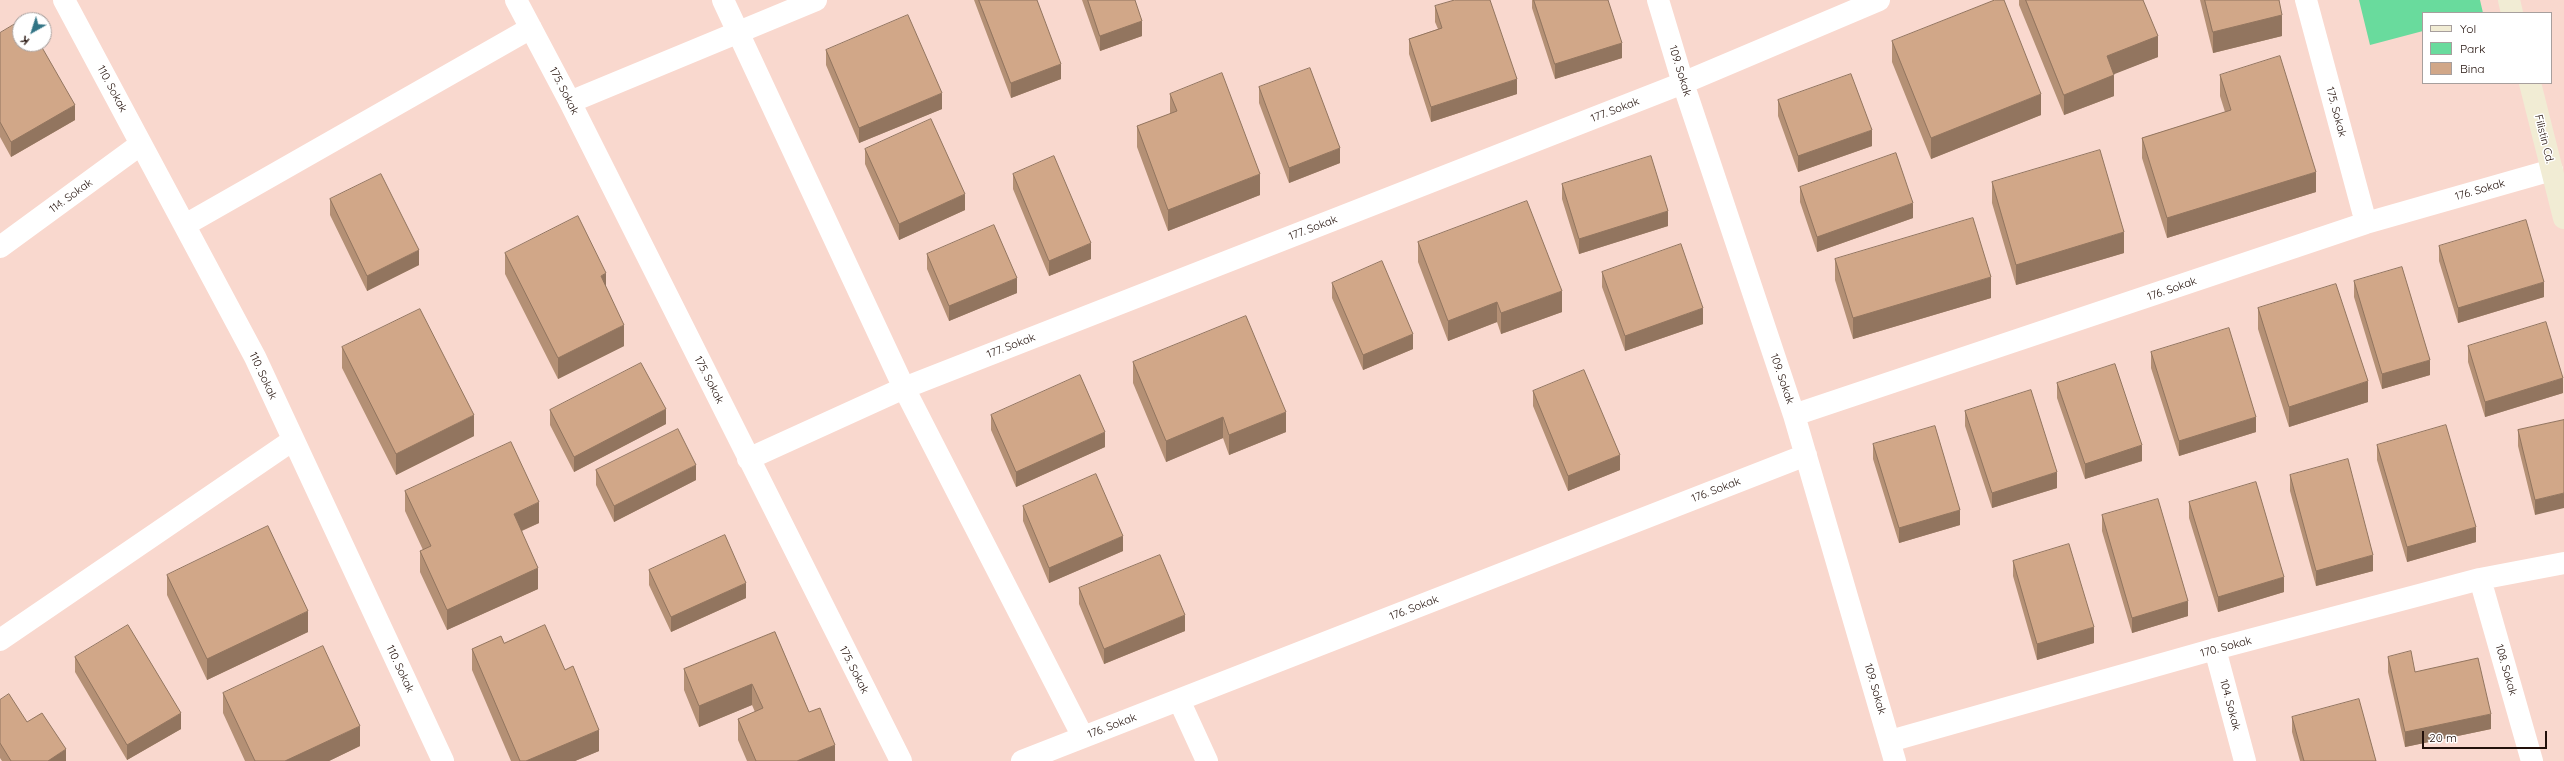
<!DOCTYPE html>
<style>
body{margin:0}
#map{position:relative;width:2564px;height:761px;overflow:hidden;background:#f9d8ce;font-family:Quicksand,sans-serif}
canvas{display:block}
.legend{position:absolute;left:2422px;top:12px;width:130px;height:72px;box-sizing:border-box;background:#fff;border:1px solid #a79f9d;margin:0;padding:5px 7px;list-style:none;font-size:12px;color:#22100a}
.legend li{display:flex;align-items:center;gap:8px;height:20px}
.legend b{width:20px;border:1px solid #a79f9d}
.north{position:absolute;left:12px;top:12px;width:40px;height:40px;box-sizing:border-box;background:#fff;border:1px solid #a79f9d;border-radius:50%;rotate:219deg;font-size:11px;font-weight:700;line-height:16px;text-align:center;color:#22100a}
.north::after{content:'';display:block;margin:auto;width:14px;height:18px;background:#327485;clip-path:polygon(50% 0,100% 100%,50% 72%,0 100%)}
.scale{position:absolute;left:2422px;top:731px;width:125px;height:18px;box-sizing:border-box;border:2px solid #22100a;border-top:0;padding-left:5px;font-size:12px;line-height:14px;white-space:nowrap;color:#22100a;-webkit-text-stroke:3px #fff;paint-order:stroke}
</style>
<div id="map">
<canvas width="2564" height="761"></canvas>
<ul class="legend">
<li><b style="height:5px;background:#f1ecd4"></b>Yol</li>
<li><b style="height:11px;background:#69db9d"></b>Park</li>
<li><b style="height:11px;background:#d1a788"></b>Bina</li>
</ul>
<div class="north">K</div>
<div class="scale">20 m</div>
</div>
<script>
const context = document.querySelector('canvas').getContext('2d');
context.lineJoin = 'round';
function fillPath(path, color) { context.fillStyle = color; context.fill(path, 'evenodd'); }
function stroke(path, color, width, dash) { context.strokeStyle = color; context.lineWidth = width; context.lineCap = dash ? 'butt' : 'round'; context.setLineDash(dash || []); context.stroke(path); }
function label(font, color, halo, rows, align = 'center') {
  context.font = font + ' Quicksand,sans-serif'; context.lineWidth = 3; context.setLineDash([]); context.textBaseline = 'middle'; context.strokeStyle = halo; context.fillStyle = color; for (const [text, x, y, turn = 0] of rows) {
    context.save(); context.translate(x, y); context.rotate((+turn || 0) * Math.PI / 180); context.textAlign = isNaN(turn) ? turn : align; if (halo) context.strokeText(text, 0, 0); context.fillText(text, 0, 0); context.restore();
  }
}
const green = new Path2D(`
 M 2359,0 L 2480,0 L 2483,13 L 2423,13 L 2423,31 L 2370,45 Z`);
const street = new Path2D(`
 M 64,0 L 255,357 L 443,761
 M 516,0 L 570,102 L 901,761
 M 723,0 L 904,388 L 1083,737
 M 1658,0 L 1683,83 L 1794,415 L 1895,761
 M 2306,0 L 2366,223
 M 570,102 L 816,0
 M 185,225 L 531,28
 M 0,247 L 141,144
 M 1794,415 L 2366,223 L 2552,170
 M 748,459 L 904,388 L 1683,83 L 1879,0
 M 2480,579 L 2532,761
 M 0,640 L 293,440
 M 2215,649 L 2245,761
 M 1179,700 L 1207,761
 M 1890,741 L 2215,649 L 2480,579 L 2564,563
 M 1022,761 L 1806,455`);
const secondary = new Path2D(`
 M 2509,0 L 2512,13
 M 2530,83 L 2564,218`);
const wall = new Path2D(`
 M 974,0 L 1037,0 L 1061,79 L 1011,98 Z
 M 1082,0 L 1135,0 L 1142,36 L 1100,51 Z
 M 1532,0 L 1608,0 L 1622,58 L 1555,79 L 1532,8 Z
 M 2019,0 L 2143,0 L 2158,57 L 2113,74 L 2114,96 L 2064,115 L 2019,5 Z
 M 2200,0 L 2279,0 L 2282,36 L 2213,53 Z
 M 1435,6 L 1517,94 L 1431,122 L 1409,54 L 1409,39 L 1438,29 L 1435,22 Z
 M 0,33 L 75,120 L 11,157 L 0,137 Z
 M 1892,41 L 2041,115 L 1931,159 L 1892,62 Z
 M 826,50 L 942,109 L 859,143 L 826,65 Z
 M 2220,75 L 2316,192 L 2167,238 L 2142,158 L 2142,138 L 2225,112 L 2220,96 Z
 M 1259,87 L 1340,163 L 1289,183 L 1259,103 Z
 M 1170,94 L 1260,195 L 1168,231 L 1137,147 L 1137,126 L 1170,114 Z
 M 1778,100 L 1872,146 L 1798,172 L 1778,116 Z
 M 865,149 L 965,210 L 899,240 L 865,164 Z
 M 1013,174 L 1091,259 L 1049,276 L 1013,189 Z
 M 1992,182 L 2124,253 L 2016,285 L 1992,203 Z
 M 1562,184 L 1668,226 L 1579,254 L 1562,199 Z
 M 1800,187 L 1913,218 L 1817,252 L 1800,202 Z
 M 330,199 L 419,265 L 367,291 L 330,215 Z
 M 1418,242 L 1562,312 L 1501,334 L 1497,322 L 1448,341 L 1418,262 Z
 M 2439,246 L 2544,297 L 2458,323 L 2439,261 Z
 M 505,253 L 606,287 L 624,346 L 558,379 L 505,274 Z
 M 927,254 L 1017,293 L 949,321 L 927,269 Z
 M 1835,259 L 1991,298 L 1853,339 L 1835,280 Z
 M 1602,272 L 1703,324 L 1625,351 L 1602,287 Z
 M 2354,281 L 2430,375 L 2382,389 L 2354,297 Z
 M 1332,283 L 1413,349 L 1363,370 L 1332,298 Z
 M 2258,308 L 2368,402 L 2289,427 L 2258,329 Z
 M 2468,346 L 2563,393 L 2485,417 L 2468,362 Z
 M 342,347 L 474,436 L 396,475 L 342,368 Z
 M 2151,352 L 2256,432 L 2179,456 L 2151,368 Z
 M 1133,362 L 1286,432 L 1229,455 L 1223,438 L 1166,462 L 1133,383 Z
 M 2057,383 L 2142,461 L 2085,479 L 2057,398 Z
 M 1533,391 L 1620,470 L 1568,491 L 1533,406 Z
 M 550,410 L 666,424 L 574,472 L 550,425 Z
 M 1965,411 L 2057,488 L 1992,508 L 1965,426 Z
 M 991,415 L 1105,447 L 1016,487 L 991,430 Z
 M 2564,420 L 2535,515 L 2518,446 L 2518,430 Z
 M 1873,444 L 1960,525 L 1899,543 L 1873,459 Z
 M 2377,445 L 2476,542 L 2407,562 L 2377,460 Z
 M 596,470 L 696,480 L 614,522 L 596,485 Z
 M 2290,475 L 2373,571 L 2316,586 L 2290,491 Z
 M 405,491 L 539,523 L 522,531 L 538,589 L 447,630 L 420,572 L 420,551 L 423,550 L 405,511 Z
 M 2189,502 L 2284,592 L 2218,612 L 2189,518 Z
 M 1023,506 L 1123,551 L 1049,583 L 1023,521 Z
 M 2102,515 L 2188,616 L 2132,633 L 2102,531 Z
 M 2013,561 L 2094,643 L 2037,660 L 2013,576 Z
 M 649,570 L 746,598 L 671,632 L 649,585 Z
 M 167,575 L 308,632 L 207,680 L 167,595 Z
 M 1079,588 L 1185,631 L 1104,664 L 1079,604 Z
 M 775,632 L 809,712 L 835,761 L 747,761 L 738,740 L 738,719 L 755,712 L 752,705 L 699,727 L 684,690 L 684,669 Z
 M 504,643 L 599,751 L 575,761 L 511,761 L 472,670 L 472,649 Z
 M 75,657 L 181,729 L 127,760 L 75,672 Z
 M 2388,657 L 2415,672 L 2491,729 L 2405,747 L 2388,672 Z
 M 223,693 L 360,746 L 329,761 L 245,761 L 223,713 Z
 M 0,700 L 27,722 L 66,761 L 2,761 L 0,758 Z
 M 2292,717 L 2376,761 L 2300,761 L 2292,732 Z`);
const shadedWall = new Path2D(`
 M 2282,15 L 2282,36 L 2213,53 L 2213,32 Z
 M 1142,21 L 1142,36 L 1100,51 L 1100,36 Z
 M 2158,36 L 2158,57 L 2107,77 L 2107,56 Z
 M 1622,43 L 1622,58 L 1555,79 L 1555,64 Z
 M 1061,64 L 1061,79 L 1011,98 L 1011,83 Z
 M 2114,75 L 2114,96 L 2064,115 L 2064,95 Z
 M 1517,79 L 1517,94 L 1431,122 L 1431,107 Z
 M 942,93 L 942,109 L 859,143 L 859,128 Z
 M 2041,94 L 2041,115 L 1931,159 L 1931,138 Z
 M 75,105 L 75,120 L 11,157 L 11,142 Z
 M 1872,130 L 1872,146 L 1798,172 L 1798,156 Z
 M 1340,148 L 1340,163 L 1289,183 L 1289,168 Z
 M 2316,172 L 2316,192 L 2167,238 L 2167,218 Z
 M 1260,174 L 1260,195 L 1168,231 L 1168,210 Z
 M 965,194 L 965,210 L 899,240 L 899,224 Z
 M 1913,203 L 1913,218 L 1817,252 L 1817,237 Z
 M 1668,211 L 1668,226 L 1579,254 L 1579,239 Z
 M 2124,232 L 2124,253 L 2016,285 L 2016,265 Z
 M 1091,243 L 1091,259 L 1049,276 L 1049,261 Z
 M 419,250 L 419,265 L 367,291 L 367,276 Z
 M 606,273 L 606,294 L 601,276 Z
 M 1991,277 L 1991,298 L 1853,339 L 1853,318 Z
 M 1017,278 L 1017,293 L 949,321 L 949,306 Z
 M 2544,282 L 2544,297 L 2458,323 L 2458,308 Z
 M 1562,291 L 1562,312 L 1501,334 L 1501,313 Z
 M 1497,302 L 1497,322 L 1448,341 L 1448,321 Z
 M 1703,308 L 1703,324 L 1625,351 L 1625,336 Z
 M 624,325 L 624,346 L 558,379 L 558,358 Z
 M 1413,334 L 1413,349 L 1363,370 L 1363,355 Z
 M 2430,360 L 2430,375 L 2382,389 L 2382,374 Z
 M 2563,378 L 2563,393 L 2485,417 L 2485,402 Z
 M 2368,381 L 2368,402 L 2289,427 L 2289,407 Z
 M 666,409 L 666,424 L 574,472 L 574,457 Z
 M 1286,412 L 1286,432 L 1229,455 L 1229,435 Z
 M 474,415 L 474,436 L 396,475 L 396,454 Z
 M 1223,417 L 1223,438 L 1166,462 L 1166,441 Z
 M 2256,417 L 2256,432 L 2179,456 L 2179,441 Z
 M 1105,432 L 1105,447 L 1016,487 L 1016,472 Z
 M 2142,445 L 2142,461 L 2085,479 L 2085,464 Z
 M 1620,455 L 1620,470 L 1568,491 L 1568,476 Z
 M 696,465 L 696,480 L 614,522 L 614,506 Z
 M 2057,472 L 2057,488 L 1992,508 L 1992,493 Z
 M 2564,493 L 2564,508 L 2535,515 L 2535,500 Z
 M 539,502 L 539,523 L 514,534 L 514,514 Z
 M 1960,510 L 1960,525 L 1899,543 L 1899,528 Z
 M 2476,527 L 2476,542 L 2407,562 L 2407,547 Z
 M 1123,536 L 1123,551 L 1049,583 L 1049,568 Z
 M 2373,555 L 2373,571 L 2316,586 L 2316,571 Z
 M 538,568 L 538,589 L 447,630 L 447,610 Z
 M 2284,577 L 2284,592 L 2218,612 L 2218,597 Z
 M 746,583 L 746,598 L 671,632 L 671,617 Z
 M 2188,601 L 2188,616 L 2132,633 L 2132,618 Z
 M 308,611 L 308,632 L 207,680 L 207,659 Z
 M 1185,615 L 1185,631 L 1104,664 L 1104,649 Z
 M 2094,627 L 2094,643 L 2037,660 L 2037,644 Z
 M 752,684 L 752,705 L 699,727 L 699,706 Z
 M 181,713 L 181,729 L 127,760 L 127,745 Z
 M 2491,714 L 2491,729 L 2405,747 L 2405,732 Z
 M 360,726 L 360,746 L 329,761 L 285,761 Z
 M 599,730 L 599,751 L 575,761 L 526,761 Z
 M 835,745 L 835,761 L 797,761 Z
 M 66,749 L 66,761 L 48,761 Z`);
const building = new Path2D(`
 M 979,0 L 1037,0 L 1061,64 L 1011,83 Z
 M 1088,0 L 1135,0 L 1142,21 L 1100,36 Z
 M 1455,0 L 1490,0 L 1517,79 L 1431,107 L 1409,39 L 1442,28 L 1435,6 Z
 M 1534,0 L 1608,0 L 1622,43 L 1555,64 Z
 M 1995,0 L 2004,0 L 2041,94 L 1931,138 L 1892,41 Z
 M 2026,0 L 2143,0 L 2158,36 L 2107,56 L 2114,75 L 2064,95 Z
 M 2205,0 L 2279,0 L 2282,15 L 2213,32 Z
 M 908,15 L 942,93 L 859,128 L 826,50 Z
 M 20,21 L 20,44 L 40,44 L 75,105 L 11,142 L 0,122 L 0,33 Z
 M 2280,56 L 2316,172 L 2167,218 L 2142,138 L 2231,110 L 2220,75 Z
 M 1310,68 L 1340,148 L 1289,168 L 1259,87 Z
 M 1222,73 L 1260,174 L 1168,210 L 1137,126 L 1177,111 L 1170,94 Z
 M 1851,74 L 1872,130 L 1798,156 L 1778,100 Z
 M 931,119 L 965,194 L 899,224 L 865,149 Z
 M 2100,150 L 2124,232 L 2016,265 L 1992,182 Z
 M 1896,153 L 1913,203 L 1817,237 L 1800,187 Z
 M 1054,156 L 1091,243 L 1049,261 L 1013,174 Z
 M 1651,156 L 1668,211 L 1579,239 L 1562,184 Z
 M 381,174 L 419,250 L 367,276 L 330,199 Z
 M 1527,201 L 1562,291 L 1501,313 L 1497,302 L 1448,321 L 1418,242 Z
 M 578,216 L 606,273 L 601,276 L 624,325 L 558,358 L 505,253 Z
 M 1973,218 L 1991,277 L 1853,318 L 1835,259 Z
 M 2526,220 L 2544,282 L 2458,308 L 2439,246 Z
 M 994,225 L 1017,278 L 949,306 L 927,254 Z
 M 1681,244 L 1703,308 L 1625,336 L 1602,272 Z
 M 1382,261 L 1413,334 L 1363,355 L 1332,283 Z
 M 2402,267 L 2430,360 L 2382,374 L 2354,281 Z
 M 2336,284 L 2368,381 L 2289,407 L 2258,308 Z
 M 420,309 L 474,415 L 396,454 L 342,347 Z
 M 1246,316 L 1286,412 L 1229,435 L 1223,417 L 1166,441 L 1133,362 Z
 M 2546,322 L 2563,378 L 2485,402 L 2468,346 Z
 M 2229,328 L 2256,417 L 2179,441 L 2151,352 Z
 M 641,363 L 666,409 L 574,457 L 550,410 Z
 M 2115,364 L 2142,445 L 2085,464 L 2057,383 Z
 M 1584,370 L 1620,455 L 1568,476 L 1533,391 Z
 M 1080,375 L 1105,432 L 1016,472 L 991,415 Z
 M 2031,390 L 2057,472 L 1992,493 L 1965,411 Z
 M 2564,420 L 2564,493 L 2535,500 L 2518,430 Z
 M 2446,425 L 2476,527 L 2407,547 L 2377,445 Z
 M 1935,426 L 1960,510 L 1899,528 L 1873,444 Z
 M 678,429 L 696,465 L 614,506 L 596,470 Z
 M 511,442 L 539,502 L 514,514 L 538,568 L 447,610 L 420,551 L 431,546 L 405,491 Z
 M 2348,459 L 2373,555 L 2316,571 L 2290,475 Z
 M 1096,474 L 1123,536 L 1049,568 L 1023,506 Z
 M 2256,482 L 2284,577 L 2218,597 L 2189,502 Z
 M 2158,499 L 2188,601 L 2132,618 L 2102,515 Z
 M 268,526 L 308,611 L 207,659 L 167,575 Z
 M 725,535 L 746,583 L 671,617 L 649,570 Z
 M 2069,544 L 2094,627 L 2037,644 L 2013,561 Z
 M 1160,555 L 1185,615 L 1104,649 L 1079,588 Z
 M 128,625 L 181,713 L 127,745 L 75,657 Z
 M 545,625 L 565,670 L 573,666 L 599,730 L 526,761 L 520,761 L 472,649 L 501,636 L 504,643 Z
 M 775,632 L 809,712 L 820,708 L 835,745 L 797,761 L 756,761 L 738,719 L 763,708 L 752,684 L 699,706 L 684,669 Z
 M 323,646 L 360,726 L 285,761 L 255,761 L 223,693 Z
 M 2411,651 L 2415,672 L 2478,658 L 2491,714 L 2405,732 L 2388,657 Z
 M 9,694 L 27,722 L 42,713 L 66,749 L 48,761 L 11,761 L 0,743 L 0,700 Z
 M 2359,699 L 2376,761 L 2304,761 L 2292,717 Z`);
const streetNames = [
 ["109. Sokak",1680,71,73],
 ["110. Sokak",112,89,62],
 ["175. Sokak",564,91,63],
 ["177. Sokak",1615,110,-21],
 ["175. Sokak",2336,112,75],
 ["Filistin Cd.",2544,139,76],
 ["176. Sokak",2480,190,-16],
 ["114. Sokak",71,196,-36],
 ["177. Sokak",1313,228,-21],
 ["176. Sokak",2172,289,-19],
 ["177. Sokak",1011,346,-21],
 ["110. Sokak",263,376,65],
 ["109. Sokak",1782,379,71],
 ["175. Sokak",709,380,63],
 ["176. Sokak",1716,490,-21],
 ["176. Sokak",1414,608,-21],
 ["170. Sokak",2226,647,-15],
 ["110. Sokak",400,669,65],
 ["175. Sokak",854,670,63],
 ["108. Sokak",2506,670,74],
 ["109. Sokak",1875,689,74],
 ["104. Sokak",2230,705,75],
 ["176. Sokak",1112,726,-21]
];
fillPath(green, '#69db9d');
stroke(street, '#fff', 22);
stroke(secondary, '#f1ecd4', 22);
fillPath(wall, '#b49075');
fillPath(shadedWall, '#92755f');
fillPath(building, '#d1a788');
stroke(building, '#92755f', 1);
label('11px', '#22100a', '#fff', streetNames);
</script>
